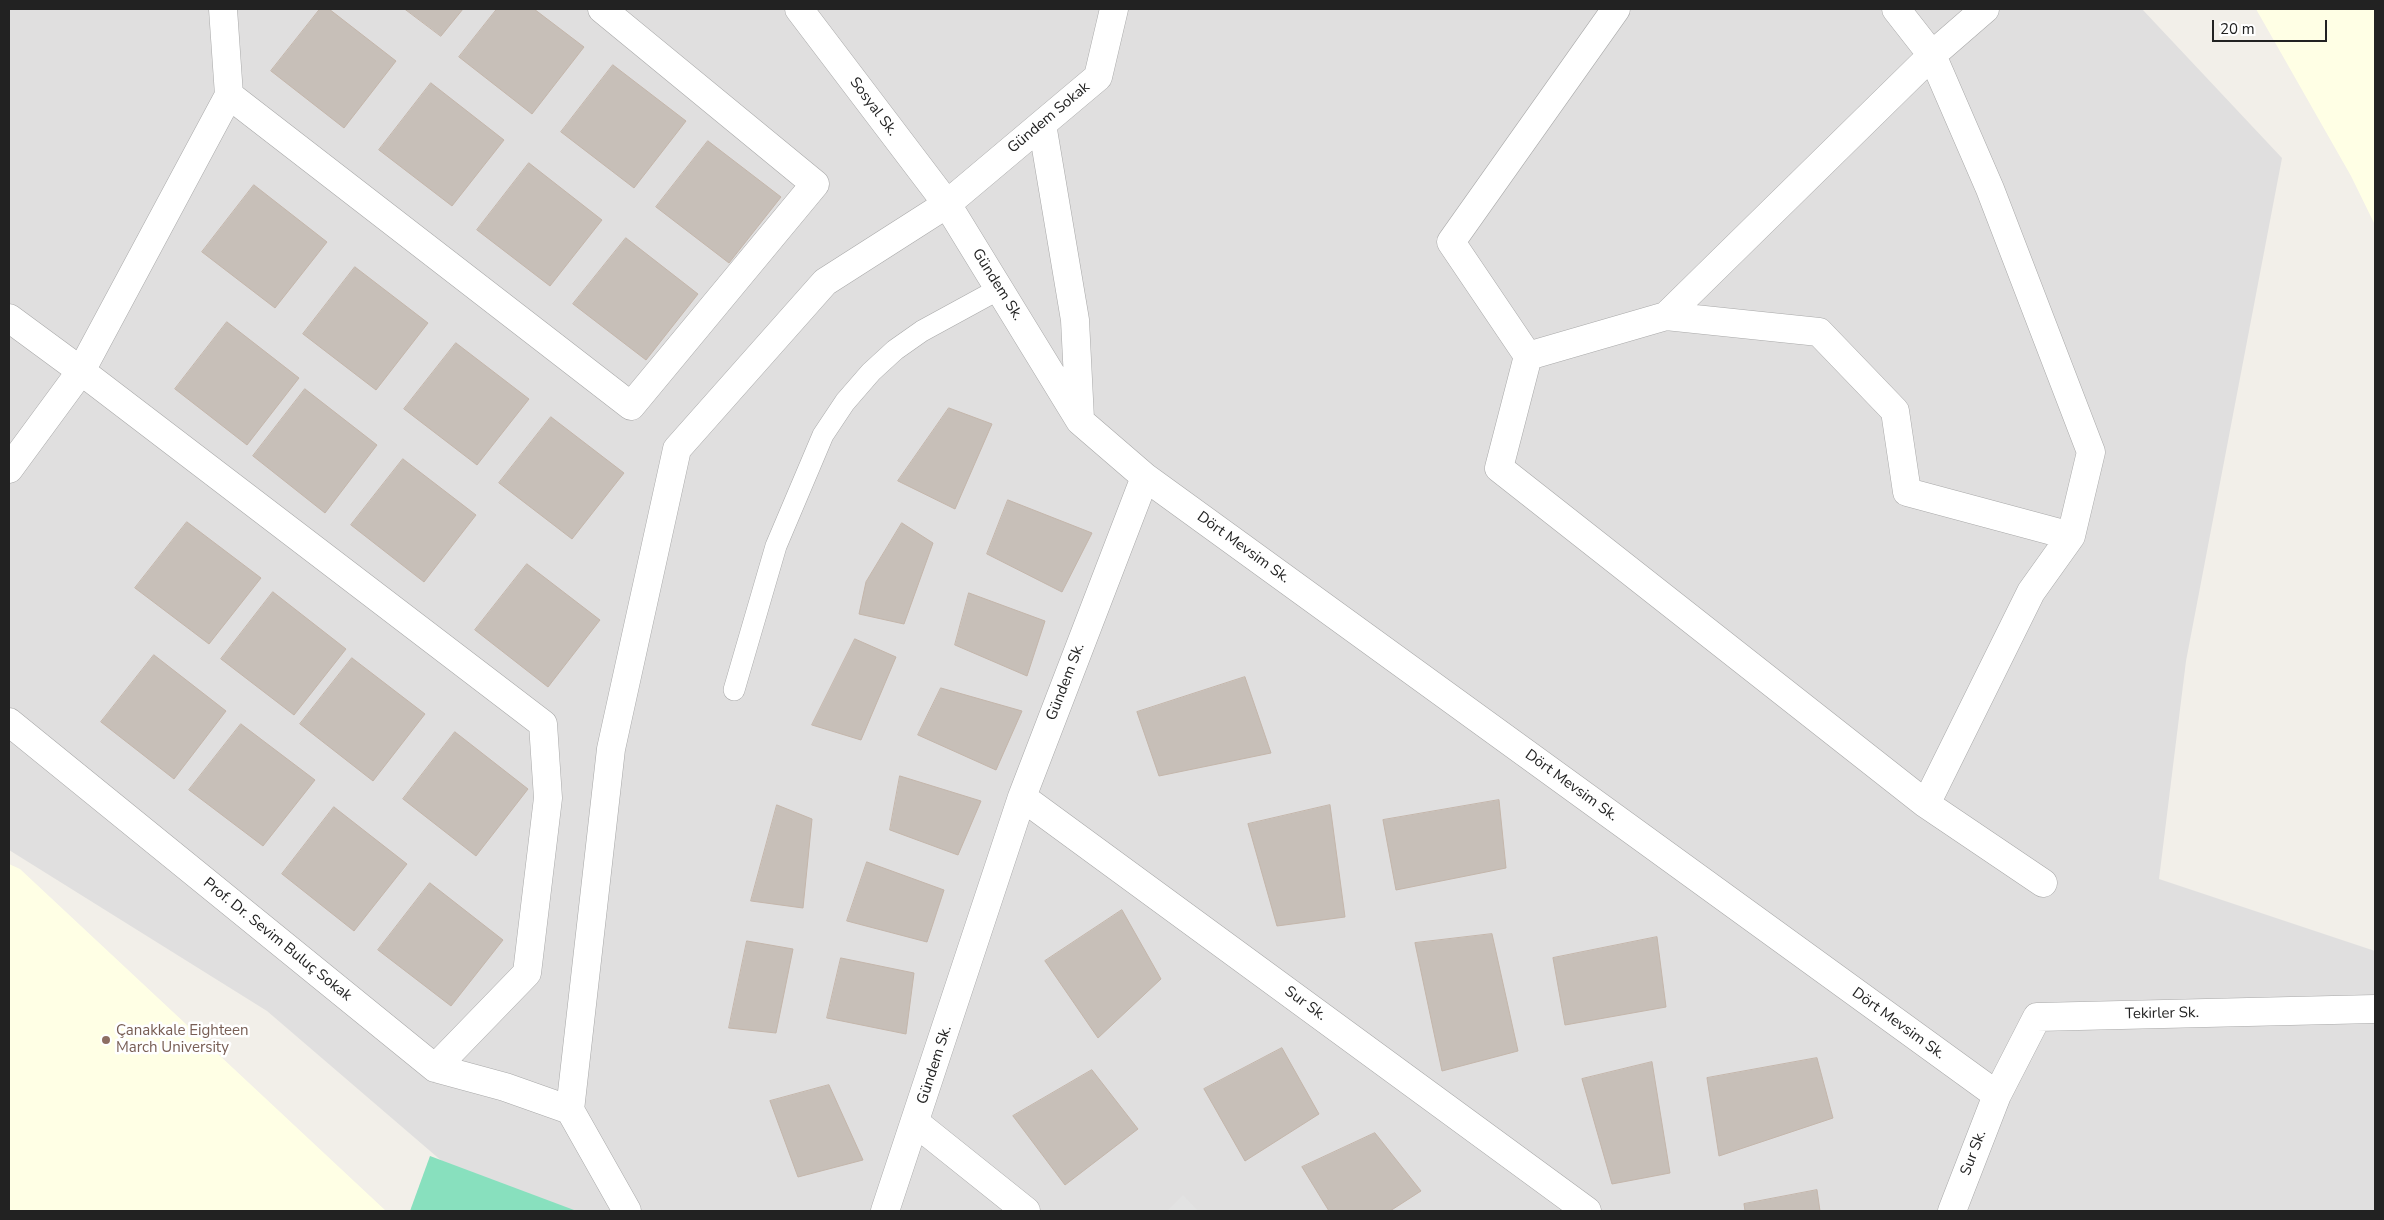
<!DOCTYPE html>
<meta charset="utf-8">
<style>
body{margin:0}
#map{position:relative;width:2384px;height:1220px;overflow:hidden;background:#f2efe9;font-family:"Nunito Sans",sans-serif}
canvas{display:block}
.frame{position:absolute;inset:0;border:10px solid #222;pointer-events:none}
.scale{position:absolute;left:2212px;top:20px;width:115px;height:22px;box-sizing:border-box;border:2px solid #222;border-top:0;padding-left:6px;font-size:15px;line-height:18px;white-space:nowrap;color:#222;-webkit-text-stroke:4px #fff;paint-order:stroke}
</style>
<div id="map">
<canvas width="2384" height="1220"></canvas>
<div class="frame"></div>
<div class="scale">20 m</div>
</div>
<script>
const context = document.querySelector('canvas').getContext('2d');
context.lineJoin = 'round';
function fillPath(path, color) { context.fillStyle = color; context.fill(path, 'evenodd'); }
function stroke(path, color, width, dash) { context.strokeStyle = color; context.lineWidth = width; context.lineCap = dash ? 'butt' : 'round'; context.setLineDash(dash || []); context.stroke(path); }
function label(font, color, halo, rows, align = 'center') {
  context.font = font + ' "Nunito Sans",sans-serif'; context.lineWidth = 5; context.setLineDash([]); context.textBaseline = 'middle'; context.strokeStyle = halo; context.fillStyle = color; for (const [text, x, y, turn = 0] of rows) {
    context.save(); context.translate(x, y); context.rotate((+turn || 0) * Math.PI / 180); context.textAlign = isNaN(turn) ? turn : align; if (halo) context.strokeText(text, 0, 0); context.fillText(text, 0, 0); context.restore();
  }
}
const residential = new Path2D(`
 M 9,9 L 2142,9 L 2282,158 L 2186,661 L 2159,879 L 2375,951 L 2375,1211 L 500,1211 L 267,1011 L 9,850 Z`);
const education = new Path2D(`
 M 2256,9 L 2375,9 L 2375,225 L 2351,176 Z
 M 9,864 L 20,869 L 386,1211 L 9,1211 Z`);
const pitch = new Path2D(`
 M 430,1156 L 574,1210 L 410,1211 Z`);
const parking = new Path2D(`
 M 1183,1195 L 1198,1211 L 1167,1211 Z`);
const building = new Path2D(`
 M 320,9 L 329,9 L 396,61 L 344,128 L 271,71 Z
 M 405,9 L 463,9 L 441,36 Z
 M 497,9 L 534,9 L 584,47 L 532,114 L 459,57 Z
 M 613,65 L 686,121 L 634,188 L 561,132 Z
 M 431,83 L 504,140 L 452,206 L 379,150 Z
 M 708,141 L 781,197 L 729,263 L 656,207 Z
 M 529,163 L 602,220 L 550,286 L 477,230 Z
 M 254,185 L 327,242 L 275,308 L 202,252 Z
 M 626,238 L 698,294 L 646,360 L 573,304 Z
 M 355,267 L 428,323 L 376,390 L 303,334 Z
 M 227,322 L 299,378 L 247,445 L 175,389 Z
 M 456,343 L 529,399 L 477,465 L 404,409 Z
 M 305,389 L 377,445 L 325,513 L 253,456 Z
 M 949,408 L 992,424 L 955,509 L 898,481 Z
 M 551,417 L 624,473 L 572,539 L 499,483 Z
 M 403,459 L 476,515 L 424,582 L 351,525 Z
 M 1008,500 L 1092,533 L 1062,592 L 987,554 Z
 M 187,522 L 261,578 L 209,644 L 135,588 Z
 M 902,523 L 933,543 L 904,624 L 859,614 L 866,582 Z
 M 527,564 L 600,620 L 548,687 L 475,630 Z
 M 273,592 L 346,649 L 294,715 L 221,659 Z
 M 969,593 L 1045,621 L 1027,676 L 955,645 Z
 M 855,639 L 896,657 L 861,740 L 812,725 Z
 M 154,655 L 226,711 L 174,779 L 101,722 Z
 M 352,658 L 425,714 L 373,781 L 300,724 Z
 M 1245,677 L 1271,753 L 1159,776 L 1137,712 Z
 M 941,688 L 1022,711 L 996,770 L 918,735 Z
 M 241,724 L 315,780 L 263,846 L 189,790 Z
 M 455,732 L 528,789 L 476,856 L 403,799 Z
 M 900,776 L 981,801 L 958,855 L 890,830 Z
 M 1499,800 L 1506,868 L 1396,890 L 1383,820 Z
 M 777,805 L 812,819 L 803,908 L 751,901 Z
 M 1330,805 L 1345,917 L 1277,926 L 1248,824 Z
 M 334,807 L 407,864 L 354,931 L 282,874 Z
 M 867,862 L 944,890 L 927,942 L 847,921 Z
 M 430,883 L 503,940 L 451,1006 L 378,950 Z
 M 1122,910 L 1161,979 L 1098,1038 L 1045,961 Z
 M 1492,934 L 1518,1051 L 1442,1071 L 1415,943 Z
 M 1657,937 L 1666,1007 L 1565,1025 L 1553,958 Z
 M 747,941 L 793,949 L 776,1033 L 729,1028 Z
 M 841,958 L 914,973 L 906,1034 L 827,1018 Z
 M 1282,1048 L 1319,1114 L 1245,1161 L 1204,1089 Z
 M 1817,1058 L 1833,1118 L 1719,1156 L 1707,1078 Z
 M 1652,1062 L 1670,1173 L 1612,1184 L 1582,1079 Z
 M 1092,1070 L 1138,1129 L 1065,1185 L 1013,1116 Z
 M 829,1085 L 863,1160 L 798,1177 L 770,1101 Z
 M 1375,1133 L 1421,1191 L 1390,1211 L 1329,1211 L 1302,1167 Z
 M 1817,1190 L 1820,1211 L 1745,1211 L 1744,1204 Z`);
const lane = new Path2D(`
 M 734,690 L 776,546 L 823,435 L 845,402 L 871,372 L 895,350 L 922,331 L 999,289`);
const street = new Path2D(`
 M 223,9 L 229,95 L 81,371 L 543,724 L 548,798 L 527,973 L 435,1068
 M 799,9 L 947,204 L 1080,421 L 1145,477 L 1997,1095
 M 1616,9 L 1451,242 L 1528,356 L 1499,468 L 1926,804
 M 1896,9 L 1932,55 L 1990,189 L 2091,452 L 2071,536 L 2031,592 L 1926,804 L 2043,883
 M 229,95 L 631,406 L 815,184 L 602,9
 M 1042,124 L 1075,320 L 1080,419
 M 1666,316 L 1819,332 L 1895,411 L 1907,492 L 2071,536
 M 9,318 L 81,371 L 9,469
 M 1528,356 L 1666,316 L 1932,55 L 1985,9
 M 9,722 L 435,1068 L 505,1087 L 570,1110
 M 1022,797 L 1587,1211
 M 916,1123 L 1026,1211
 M 627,1211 L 570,1110 L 611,749 L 677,449 L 825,282 L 947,204 L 1098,77 L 1114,9
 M 885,1211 L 1022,797 L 1145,477
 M 1952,1211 L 1997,1095 L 2037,1017 L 2375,1009`);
const markers = [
 [106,1040,5,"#8d6e63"]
];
const streetNames = [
 ["Sosyal Sk.",873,107,53],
 ["Gündem Sokak",1049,118,-40],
 ["Gündem Sk.",997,285,58],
 ["Dört Mevsim Sk.",1243,548,36],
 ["Gündem Sk.",1066,682,-69],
 ["Dört Mevsim Sk.",1571,786,36],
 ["Prof. Dr. Sevim Buluç Sokak",277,940,39],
 ["Sur Sk.",1305,1004,36],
 ["Tekirler Sk.",2162,1014,-1],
 ["Dört Mevsim Sk.",1898,1024,36],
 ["Gündem Sk.",935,1065,-72],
 ["Sur Sk.",1974,1153,-69]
];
const educationNames = [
 ["Çanakkale Eighteen",116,1031],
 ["March University",116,1048]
];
fillPath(residential, '#e0dfdf');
fillPath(education, '#ffffe5');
fillPath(pitch, '#88e0be');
fillPath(parking, '#e2e2e2');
fillPath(building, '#c7bfb8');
stroke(building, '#c4b6ab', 1);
stroke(lane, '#a9a9a9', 22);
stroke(street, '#a9a9a9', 29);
stroke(lane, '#fff', 21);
stroke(street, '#fff', 28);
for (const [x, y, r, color] of markers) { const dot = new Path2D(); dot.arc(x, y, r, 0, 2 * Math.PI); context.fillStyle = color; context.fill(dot); stroke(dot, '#fff', 2); }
label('15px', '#222', '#fff', streetNames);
label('15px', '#785e54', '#fff', educationNames, 'left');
</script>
